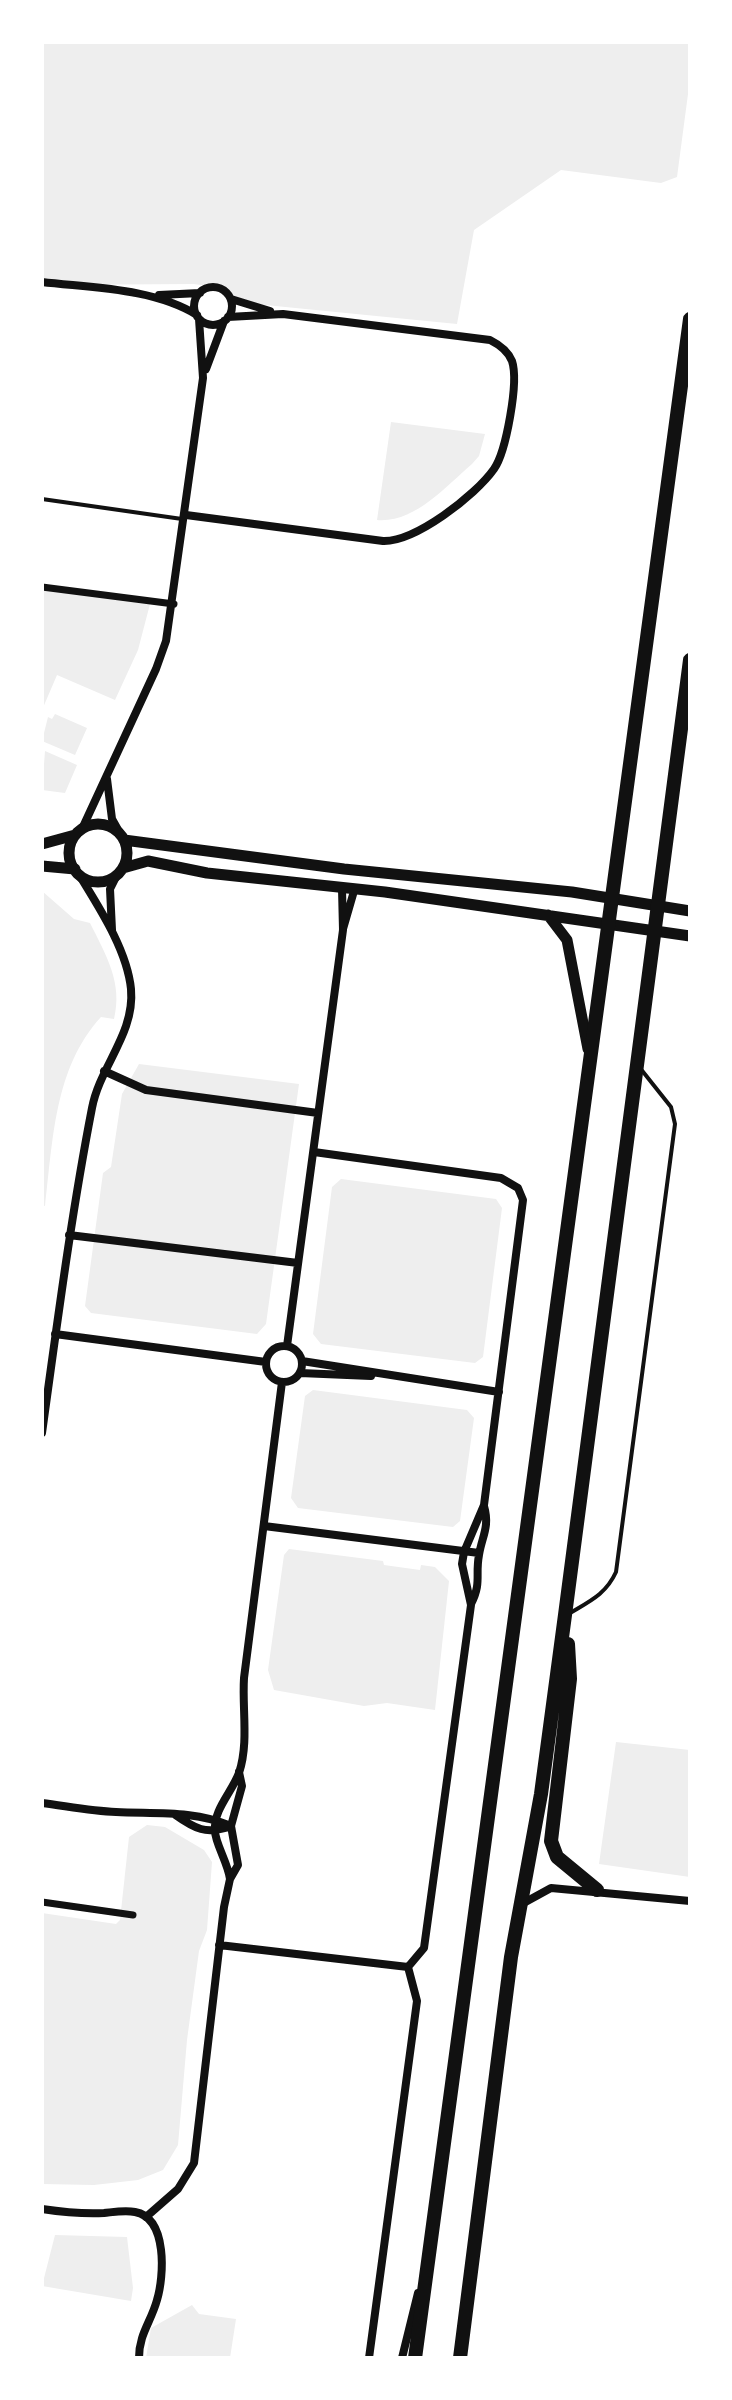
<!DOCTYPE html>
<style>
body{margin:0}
#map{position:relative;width:732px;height:2400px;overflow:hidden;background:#fff;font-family:Overpass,sans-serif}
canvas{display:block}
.frame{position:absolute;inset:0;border:44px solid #fff;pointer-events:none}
</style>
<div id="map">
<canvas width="732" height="2400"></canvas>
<div class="frame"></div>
</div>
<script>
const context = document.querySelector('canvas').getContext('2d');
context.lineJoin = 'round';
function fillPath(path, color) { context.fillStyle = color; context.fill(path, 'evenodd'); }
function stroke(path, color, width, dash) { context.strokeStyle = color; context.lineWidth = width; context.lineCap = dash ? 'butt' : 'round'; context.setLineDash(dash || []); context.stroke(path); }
const green = new Path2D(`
 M 42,42 L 690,42 L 690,79 L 677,177 L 661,183 L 561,170 L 474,230 L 457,324 L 235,302 L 227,289 L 194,284 L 42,285 Z
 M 391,422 L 485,434 L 479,456 L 472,464 C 445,487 415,523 377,520 Z
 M 42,589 L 150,604 L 138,650 L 115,700 L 57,675 L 42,710 Z
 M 55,714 L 87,728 L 75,755 L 42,741 L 48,717 L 52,719 Z
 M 45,751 L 77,765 L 65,793 L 42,790 Z
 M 42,891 L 74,919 L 90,923 C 106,955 123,983 114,1019 L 101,1017 C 54,1068 53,1141 45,1206 L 42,1205 Z
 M 139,1064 L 299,1084 L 266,1324 L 257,1334 L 91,1313 L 85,1306 L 103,1173 L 111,1167 L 122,1094 Z
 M 341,1179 L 496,1199 L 502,1208 L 483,1357 L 475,1363 L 321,1344 L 313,1334 L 332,1187 Z
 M 313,1390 L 467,1410 L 474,1418 L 460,1521 L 453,1527 L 298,1508 L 291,1498 L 305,1396 Z
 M 289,1549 L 383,1561 L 384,1565 L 420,1570 L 421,1565 L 435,1567 L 449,1581 L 435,1710 L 387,1703 L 364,1706 L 274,1690 L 268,1670 L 284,1555 Z
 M 616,1742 L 690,1750 L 690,1877 L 599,1864 Z
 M 147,1825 L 165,1827 L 204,1850 L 212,1862 L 207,1930 L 199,1951 L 187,2040 L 178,2145 L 163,2170 L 138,2180 L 94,2185 L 42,2184 L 42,1913 L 116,1924 L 120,1920 L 129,1837 Z
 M 55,2235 L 127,2237 L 133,2288 L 131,2301 L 42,2286 Z
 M 192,2305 L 199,2314 L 236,2319 L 230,2358 L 146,2358 L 151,2328 Z`);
const service = new Path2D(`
 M 42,499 L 182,519
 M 570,1613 C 590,1601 606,1594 616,1572 L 675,1124 L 671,1107 L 640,1068`);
const pedestrian = new Path2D(`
 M 42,587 L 174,604
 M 42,1902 L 133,1915`);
const minor = new Path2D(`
 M 42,282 C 92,288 153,288 197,315
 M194 306a19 19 0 1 1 38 0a19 19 0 1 1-38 0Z
 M 159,295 L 200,293
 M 231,299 L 270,311
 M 206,369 L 224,321
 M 186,515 L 383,541 C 415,542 475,496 494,469 C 506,452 519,382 512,361 C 508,351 500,345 490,340 L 283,314 L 228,317
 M 107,779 L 112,819 L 121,835
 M 82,829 L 156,669 L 166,641 L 203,378 L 199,319
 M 343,929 L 354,891
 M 112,930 L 110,889 L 117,875
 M 104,1071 L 146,1090 L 318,1113
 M 314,1152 L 501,1178 L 518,1188 L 523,1200 L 484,1505 L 464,1552 L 462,1564 L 471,1605 L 424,1948 L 408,1967 L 417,2001 L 369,2358
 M 69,1235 L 298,1263
 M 55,1334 L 266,1362
 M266 1364a18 18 0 1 1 36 0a18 18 0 1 1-36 0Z
 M 287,1346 L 343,930 L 342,889
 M 302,1361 L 499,1392
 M 300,1373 L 371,1376
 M 42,1433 C 57,1325 71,1216 92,1108 C 100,1066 135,1034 131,989 C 127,949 98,906 78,873
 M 264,1526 L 479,1553
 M 471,1604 C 482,1582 475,1576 479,1555 C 482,1536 490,1527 484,1506
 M 42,1803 C 66,1806 91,1811 116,1812 C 155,1814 194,1810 231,1826
 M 174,1814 C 195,1829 206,1835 231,1826
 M 230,1879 C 228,1863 215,1843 215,1831 C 213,1810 232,1792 239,1773 C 249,1743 242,1709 244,1678 L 282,1382
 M 520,1905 L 551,1888 L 690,1901
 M 219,1945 L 408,1967
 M 42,2209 C 62,2212 83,2214 104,2213 C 114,2212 125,2210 135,2212 C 168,2218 164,2277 157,2300 C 151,2322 139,2334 139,2358
 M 146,2217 L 178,2189 L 194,2163 L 224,1907 L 230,1879 L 238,1865 L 231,1826 L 242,1786 L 239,1772
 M 402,2358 L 418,2293`);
const tertiary = new Path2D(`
 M69 853a29 29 0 1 1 58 0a29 29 0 1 1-58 0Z
 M 124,840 L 344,869 L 572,892 L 690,911
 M 42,844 L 75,835
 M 42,866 L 75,869
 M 123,868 L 148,861 L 207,873 L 385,892 L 690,936
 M 548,915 L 567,940 L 588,1049`);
const primary = new Path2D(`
 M 568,1644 L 570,1679 L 551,1841 L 557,1857 L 597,1890
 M 415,2358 L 690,319
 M 460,2358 L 511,1957 L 541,1794 L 565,1615 L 690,660`);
fillPath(green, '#eee');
stroke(service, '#111', 4);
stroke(pedestrian, '#111', 7);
stroke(minor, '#111', 8);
stroke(tertiary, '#111', 11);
stroke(primary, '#111', 14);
</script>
